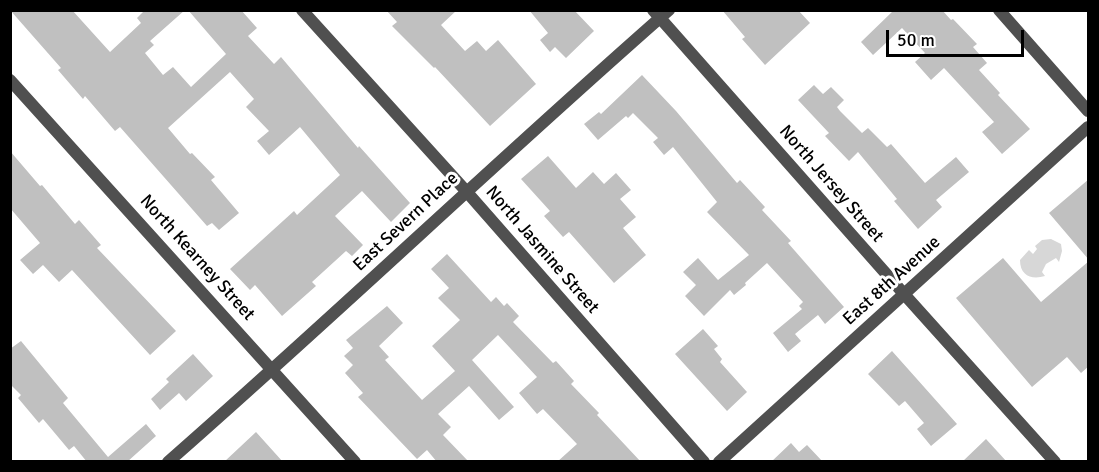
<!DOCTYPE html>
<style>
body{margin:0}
#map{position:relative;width:1099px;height:472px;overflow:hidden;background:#fff;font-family:Signika,sans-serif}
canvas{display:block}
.frame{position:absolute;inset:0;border:12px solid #000;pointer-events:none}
.scale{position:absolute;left:886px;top:30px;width:138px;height:27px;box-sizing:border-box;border:3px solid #000;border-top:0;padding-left:8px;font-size:18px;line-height:21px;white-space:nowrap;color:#000;-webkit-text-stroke:4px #fff;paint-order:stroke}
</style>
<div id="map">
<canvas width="1099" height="472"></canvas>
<div class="frame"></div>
<div class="scale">50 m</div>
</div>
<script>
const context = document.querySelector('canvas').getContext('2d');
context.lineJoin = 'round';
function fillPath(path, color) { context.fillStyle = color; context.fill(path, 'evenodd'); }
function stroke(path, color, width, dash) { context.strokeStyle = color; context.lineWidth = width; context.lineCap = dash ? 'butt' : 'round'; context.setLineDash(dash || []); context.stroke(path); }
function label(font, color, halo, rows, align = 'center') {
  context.font = font + ' Signika,sans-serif'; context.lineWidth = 6; context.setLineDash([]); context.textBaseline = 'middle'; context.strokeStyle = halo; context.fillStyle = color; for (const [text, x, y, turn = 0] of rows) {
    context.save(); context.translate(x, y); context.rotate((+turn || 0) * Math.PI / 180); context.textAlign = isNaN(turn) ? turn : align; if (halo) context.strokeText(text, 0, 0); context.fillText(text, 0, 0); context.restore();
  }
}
const green = new Path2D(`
 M 1051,239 L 1061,244 L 1062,251 L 1059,262 L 1056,258 L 1046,264 L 1042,272 L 1045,276 C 1032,280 1020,276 1020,260 L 1029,250 L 1033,254 L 1037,249 L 1035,246 L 1042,240 Z`);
const building = new Path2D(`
 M 10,10 L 72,10 L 110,52 L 141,23 L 137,18 L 145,10 L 185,10 L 150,41 L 154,45 L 145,53 L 163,75 L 173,67 L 191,87 L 226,54 L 188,10 L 241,10 L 257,28 L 248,36 L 274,64 L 281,57 L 358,148 L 359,146 L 410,203 L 391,222 L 362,191 L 335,216 L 363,245 L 352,256 L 346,251 L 312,282 L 316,286 L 282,316 L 255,285 L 250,290 L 230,269 L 294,211 L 297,215 L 340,175 L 300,127 L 269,155 L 257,141 L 269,131 L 246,107 L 254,99 L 230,72 L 168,128 L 190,154 L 192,153 L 215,177 L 211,180 L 239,213 L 219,230 L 212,223 L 207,226 L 120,127 L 115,131 L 85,96 L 83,99 L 58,70 L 61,68 Z
 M 386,10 L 457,10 L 441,25 L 465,51 L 477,41 L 486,51 L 498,40 L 536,84 L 490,126 L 435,67 L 434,68 L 392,26 L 397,22 Z
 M 529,10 L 574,10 L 594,31 L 566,58 L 555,47 L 550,52 L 540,40 L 548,33 Z
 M 722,10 L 798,10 L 810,23 L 765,65 L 742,39 L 745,37 Z
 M 894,10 L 942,10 L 951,20 L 953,19 L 977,44 L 973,47 L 987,63 L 979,70 L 1000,93 L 998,95 L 1030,129 L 1002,154 L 982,132 L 994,122 L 944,68 L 931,80 L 915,62 L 925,53 L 902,28 L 873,55 L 861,42 Z
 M 642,75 L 676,111 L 737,183 L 740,180 L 765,207 L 762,210 L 791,241 L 788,243 L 844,307 L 825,324 L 818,315 L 795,334 L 801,341 L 788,352 L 773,333 L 802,309 L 799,306 L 803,302 L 767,263 L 745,283 L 746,285 L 734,295 L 730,290 L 704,316 L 685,296 L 696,285 L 683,272 L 698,258 L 718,280 L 749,255 L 707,212 L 717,202 L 673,147 L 664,155 L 653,142 L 658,138 L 633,113 L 628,118 L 626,116 L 598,140 L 584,124 L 599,112 L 601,114 Z
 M 814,85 L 823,94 L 831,87 L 844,100 L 837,107 L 840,111 L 862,133 L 868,128 L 887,147 L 891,144 L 925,183 L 956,157 L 969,172 L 936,200 L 942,207 L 918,229 L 894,201 L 897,199 L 858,152 L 849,161 L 825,136 L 829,133 L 798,100 Z
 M 10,151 L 40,186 L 42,185 L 75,224 L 79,220 L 101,245 L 97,248 L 176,331 L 150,355 L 72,270 L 59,282 L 43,265 L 33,274 L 20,260 L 40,243 L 10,208 Z
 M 548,156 L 576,188 L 593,172 L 604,184 L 616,173 L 631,190 L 620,199 L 636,217 L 623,228 L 646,255 L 614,283 L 569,232 L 563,237 L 544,216 L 550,211 L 521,179 Z
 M 1089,179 L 1089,260 L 1049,213 Z
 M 447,254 L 491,302 L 496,297 L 504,306 L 507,303 L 519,316 L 513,322 L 553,363 L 556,361 L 574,381 L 571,384 L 599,413 L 597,415 L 641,462 L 557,462 L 577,444 L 543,409 L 537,414 L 519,393 L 537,377 L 498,335 L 472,360 L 514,407 L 499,420 L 469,386 L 438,414 L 451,427 L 443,435 L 469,462 L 437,462 L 427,450 L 417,459 L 358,397 L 363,393 L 345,373 L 353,365 L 344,356 L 353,348 L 346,340 L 387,306 L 403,323 L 379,346 L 389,357 L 385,360 L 422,400 L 455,371 L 432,346 L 460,320 L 438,298 L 449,288 L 431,269 Z
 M 1003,258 L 1041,302 L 1089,261 L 1089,366 L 1081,373 L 1067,357 L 1032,387 L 956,298 Z
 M 703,329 L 718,346 L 714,349 L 722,359 L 720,362 L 747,392 L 727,411 L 675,354 Z
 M 21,341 L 68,398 L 63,403 L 108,457 L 146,424 L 156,436 L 127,462 L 87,462 L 74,446 L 69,450 L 43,419 L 39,423 L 18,398 L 21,395 L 10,384 L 10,349 Z
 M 892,351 L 957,424 L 931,446 L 917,429 L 924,423 L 905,401 L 899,406 L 868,374 Z
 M 193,354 L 213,376 L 186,401 L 179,393 L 160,410 L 151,399 L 169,382 L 166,379 Z
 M 256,432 L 283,462 L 224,462 Z
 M 986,439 L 1007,462 L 962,462 Z
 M 791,443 L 799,452 L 807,445 L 823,462 L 771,462 Z`);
const minor = new Path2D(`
 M 302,10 L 466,191 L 704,462
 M 653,10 L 904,294 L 1055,462
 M 999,10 L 1088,111
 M 10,80 L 355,462
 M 168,462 C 337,314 500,158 669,10`);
const tertiary = new Path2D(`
 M 719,462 L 1088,127`);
const streetNames = [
 ["North Jersey Street",831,184,49],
 ["East Severn Place",406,222,-43],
 ["North Jasmine Street",542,250,49],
 ["North Kearney Street",197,258,48],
 ["East 8th Avenue",892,281,-42]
];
fillPath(green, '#d7d7d7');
fillPath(building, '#c0c0c0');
stroke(minor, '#505050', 12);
stroke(tertiary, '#505050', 12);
label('18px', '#000', '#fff', streetNames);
</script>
